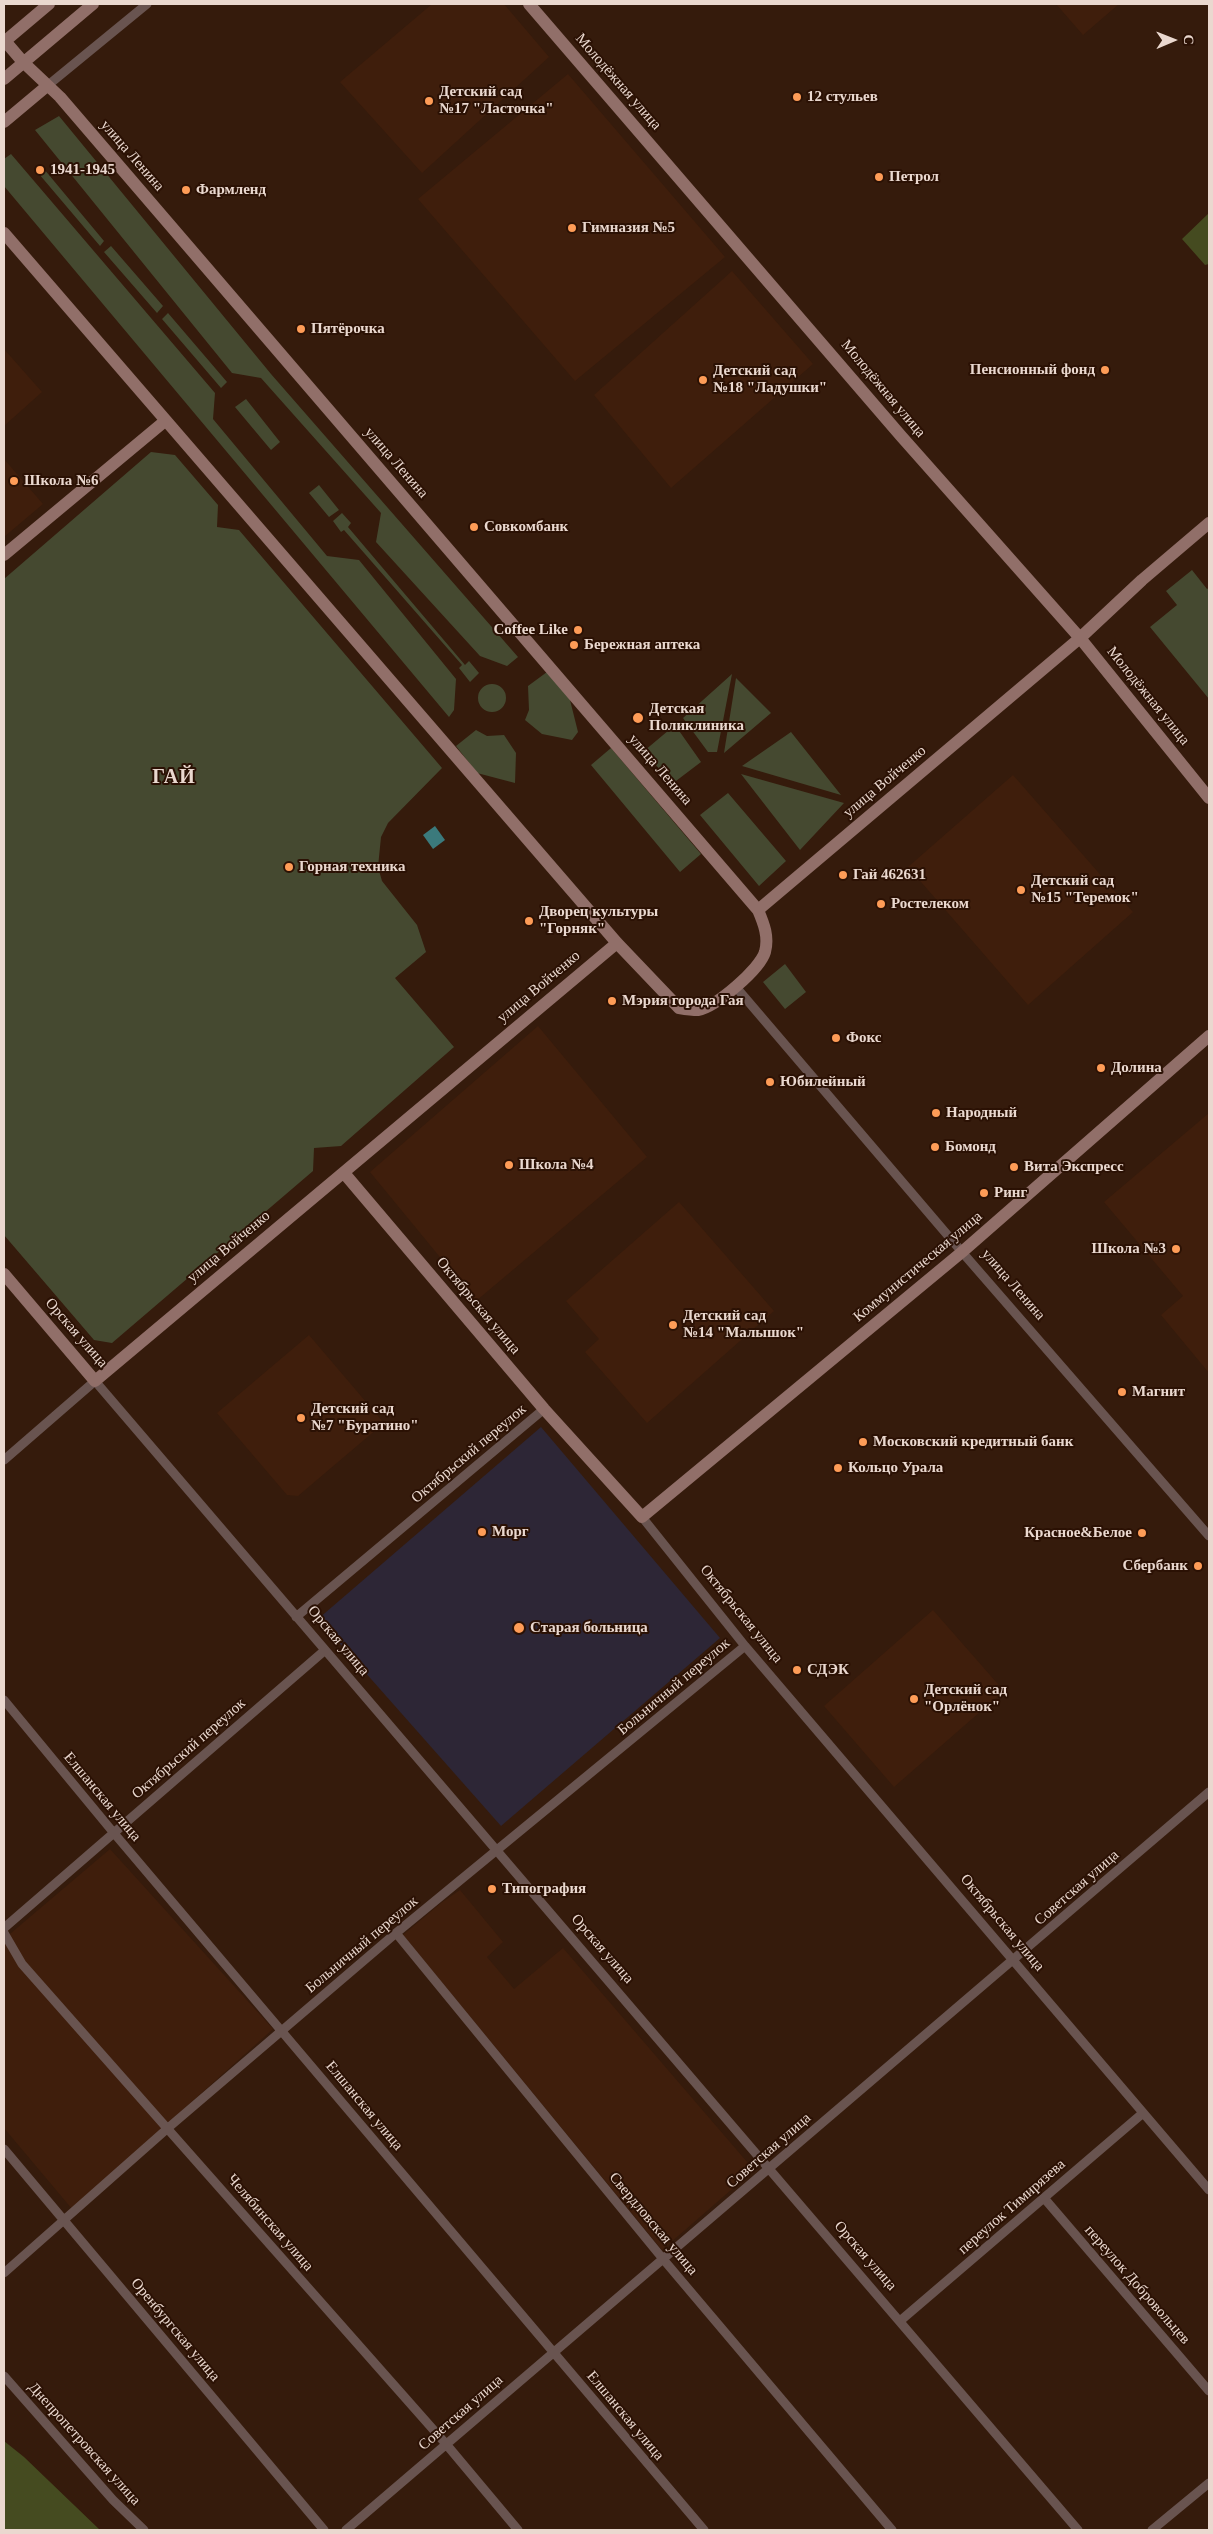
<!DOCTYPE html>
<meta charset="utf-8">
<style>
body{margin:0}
#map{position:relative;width:1213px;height:2534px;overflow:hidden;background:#351b0c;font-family:"Times New Roman",serif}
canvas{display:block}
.frame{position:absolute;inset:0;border:5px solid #ead8cf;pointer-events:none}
.north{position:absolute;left:1148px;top:15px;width:50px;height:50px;-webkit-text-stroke:4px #2b1104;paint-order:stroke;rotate:89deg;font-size:14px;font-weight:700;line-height:20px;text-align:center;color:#ead8cf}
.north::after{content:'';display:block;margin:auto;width:18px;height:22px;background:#ead8cf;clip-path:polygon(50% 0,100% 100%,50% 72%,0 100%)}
</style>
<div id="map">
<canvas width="1213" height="2534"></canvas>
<div class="frame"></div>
<div class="north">С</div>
</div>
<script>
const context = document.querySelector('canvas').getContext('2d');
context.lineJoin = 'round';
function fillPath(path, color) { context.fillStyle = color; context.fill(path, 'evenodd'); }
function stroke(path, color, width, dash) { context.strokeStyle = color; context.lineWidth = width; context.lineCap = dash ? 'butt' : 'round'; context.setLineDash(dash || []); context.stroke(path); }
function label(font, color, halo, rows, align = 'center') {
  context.font = font + ' "Times New Roman",serif'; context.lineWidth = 4; context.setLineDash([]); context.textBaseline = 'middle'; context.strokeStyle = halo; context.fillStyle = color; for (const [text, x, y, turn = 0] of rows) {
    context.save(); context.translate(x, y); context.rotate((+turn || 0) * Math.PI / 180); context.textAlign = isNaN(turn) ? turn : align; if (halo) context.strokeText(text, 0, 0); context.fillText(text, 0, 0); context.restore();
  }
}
const built = new Path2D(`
 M 432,4 L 504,4 L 549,57 L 422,173 L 340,82 Z
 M 1056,4 L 1119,4 L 1083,35 Z
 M 568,74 L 725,257 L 575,381 L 418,199 Z
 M 732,271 L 813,364 L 671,488 L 594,395 Z
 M 4,349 L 42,392 L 4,426 Z
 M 4,459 L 43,504 L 4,537 Z
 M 1013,775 L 1133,912 L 1028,1005 L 908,867 Z
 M 538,1026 L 647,1157 L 476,1301 L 370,1172 Z
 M 1209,1113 L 1209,1373 L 1161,1315 L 1183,1296 L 1104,1202 Z
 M 679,1202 L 774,1311 L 647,1423 L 585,1352 L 599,1339 L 566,1301 Z
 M 309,1335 L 384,1423 L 298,1496 L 287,1495 L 217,1413 Z
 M 933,1610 L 1004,1691 L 894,1787 L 824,1706 Z
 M 110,1849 L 273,2029 L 72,2209 L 4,2128 L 4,1939 Z
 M 460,1890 L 503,1942 L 487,1957 L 514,1989 L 563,1948 L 754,2170 L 662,2250 L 403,1935 L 441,1903 Z`);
const medical = new Path2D(`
 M 541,1427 L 720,1638 L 501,1826 L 318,1619 Z`);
const green = new Path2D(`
 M 59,116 L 271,374 L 518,657 L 507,666 L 480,656 L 376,542 L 381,513 L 261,378 L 232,373 L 35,130 Z
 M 11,154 L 215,393 L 213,419 L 327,556 L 359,560 L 456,679 L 454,710 L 449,717 L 4,186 L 4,159 Z
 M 44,169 L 104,241 L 100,246 L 39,174 Z
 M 111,246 L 163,306 L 157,313 L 104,252 Z
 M 168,313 L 227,382 L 221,388 L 162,319 Z
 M 246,399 L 280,442 L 271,450 L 235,407 Z
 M 151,452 L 175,455 L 218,505 L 217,527 L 239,530 L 442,768 L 388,823 L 381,837 L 378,867 L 382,881 L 417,925 L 426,952 L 395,978 L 454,1047 L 341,1146 L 314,1148 L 313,1171 L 112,1343 L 94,1340 L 4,1235 L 4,579 Z
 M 319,485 L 339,510 L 329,517 L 309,493 Z
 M 342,513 L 351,523 L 348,527 L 465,665 L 469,661 L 479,673 L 470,682 L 459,668 L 462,665 L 344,530 L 341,532 L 333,521 Z
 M 1192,570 L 1207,589 L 1209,588 L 1209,699 L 1150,627 L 1177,605 L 1166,591 Z
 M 547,672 L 569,696 L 578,732 L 572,740 L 542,734 L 525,720 L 529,710 L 528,686 Z
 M 732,674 L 717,752 L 708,752 L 683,718 Z
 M 736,678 L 771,713 L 724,753 Z
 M478 698a14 14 0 1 1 28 0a14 14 0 1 1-28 0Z
 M 675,725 L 701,762 L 672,784 L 644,751 Z
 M 476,730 L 487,736 L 504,735 L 516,753 L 515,783 L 477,773 L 456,746 Z
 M 791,732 L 841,795 L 742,766 Z
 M 611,748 L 701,854 L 680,872 L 591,765 Z
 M 741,774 L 844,803 L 800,850 Z
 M 728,793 L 786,861 L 759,886 L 700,815 Z
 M 785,964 L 806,992 L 785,1009 L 763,982 Z`);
const forest = new Path2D(`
 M 1209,213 L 1209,264 L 1205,265 L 1182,239 Z
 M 4,2441 L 24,2457 L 100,2530 L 4,2530 Z`);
const water = new Path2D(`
 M 435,826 L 445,840 L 433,849 L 423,835 Z`);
const street = new Path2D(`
 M 47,86 L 147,4
 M 735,986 L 962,1252 L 1209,1536
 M 4,1460 L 95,1381 L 1078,2530
 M 642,1517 L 745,1646 L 1209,2190
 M 296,1617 L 544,1409
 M 4,1700 L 113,1832 L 704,2530
 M 4,1928 L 324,1651
 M 4,1933 L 22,1964 L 446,2444 L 518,2530
 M 396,1933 L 663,2259 L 892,2530
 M 4,2149 L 324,2530
 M 1044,2198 L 1209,2391
 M 4,2273 L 168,2128 L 396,1933 L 745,1646
 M 900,2321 L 1143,2113
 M 4,2376 L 113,2500 L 144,2530
 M 346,2530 L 1209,1792
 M 1152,2530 L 1209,2483`);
const secondary = new Path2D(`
 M 529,4 L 901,436 L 1080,638 L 1209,798
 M 5,41 L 23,62 L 60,97 L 758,910
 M 4,42 L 49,4
 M 4,79 L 93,4
 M 4,122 L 47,86
 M 4,233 L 617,943 L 679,1008 C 685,1009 692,1010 698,1010 C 716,1007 760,969 765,952 C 769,937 764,924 758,910 L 1080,638 L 1142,580 L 1209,523
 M 4,555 L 165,421
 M 344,1173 L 544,1409 L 642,1517 L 962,1252 L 1209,1036
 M 4,1274 L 95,1381 L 617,943`);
const markers = [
 [797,97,5,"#fe9c57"],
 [429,101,5,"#fe9c57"],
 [40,170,5,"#fe9c57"],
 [879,177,5,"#fe9c57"],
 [186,190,5,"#fe9c57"],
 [572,228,5,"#fe9c57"],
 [301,329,5,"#fe9c57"],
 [1105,370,5,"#fe9c57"],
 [703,380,5,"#fe9c57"],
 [14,481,5,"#fe9c57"],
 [474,527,5,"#fe9c57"],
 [578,630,5,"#fe9c57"],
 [574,645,5,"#fe9c57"],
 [638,718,6,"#fe9c57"],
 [289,867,5,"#fe9c57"],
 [843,875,5,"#fe9c57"],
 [1021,890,5,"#fe9c57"],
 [881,904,5,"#fe9c57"],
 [529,921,5,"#fe9c57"],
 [612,1001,5,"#fe9c57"],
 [836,1038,5,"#fe9c57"],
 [1101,1068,5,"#fe9c57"],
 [770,1082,5,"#fe9c57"],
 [936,1113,5,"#fe9c57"],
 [935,1147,5,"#fe9c57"],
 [509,1165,5,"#fe9c57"],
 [1014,1167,5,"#fe9c57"],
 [984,1193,5,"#fe9c57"],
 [1176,1249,5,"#fe9c57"],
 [673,1325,5,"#fe9c57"],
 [1122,1392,5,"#fe9c57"],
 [301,1418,5,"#fe9c57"],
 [863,1442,5,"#fe9c57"],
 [838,1468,5,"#fe9c57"],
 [482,1532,5,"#fe9c57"],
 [1142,1533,5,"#fe9c57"],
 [1198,1566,5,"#fe9c57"],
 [519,1628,6,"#fe9c57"],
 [797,1670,5,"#fe9c57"],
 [914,1699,5,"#fe9c57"],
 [492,1889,5,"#fe9c57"]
];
const streetNames = [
 ["Молодёжная улица",618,82,49],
 ["улица Ленина",132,156,49],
 ["Молодёжная улица",883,389,50],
 ["улица Ленина",396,463,49],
 ["Молодёжная улица",1148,696,51],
 ["улица Ленина",660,770,49],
 ["улица Войченко",885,782,-40],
 ["улица Войченко",539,987,-40],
 ["улица Войченко",229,1247,-40],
 ["Коммунистическая улица",918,1267,-40],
 ["улица Ленина",1013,1285,49],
 ["Октябрьская улица",478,1306,50],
 ["Орская улица",76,1333,49],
 ["Октябрьский переулок",469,1454,-40],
 ["Октябрьская улица",741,1614,51],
 ["Орская улица",338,1641,50],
 ["Больничный переулок",674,1687,-40],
 ["Октябрьский переулок",189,1749,-41],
 ["Елшанская улица",102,1797,50],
 ["Советская улица",1077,1888,-41],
 ["Октябрьская улица",1002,1923,50],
 ["Больничный переулок",362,1945,-40],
 ["Орская улица",602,1949,49],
 ["Елшанская улица",364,2106,50],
 ["Советская улица",769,2151,-41],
 ["переулок Тимирязева",1012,2207,-41],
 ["Челябинская улица",270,2223,49],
 ["Свердловская улица",653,2224,50],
 ["Орская улица",865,2256,49],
 ["переулок Добровольцев",1137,2285,49],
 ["Оренбургская улица",175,2330,50],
 ["Советская улица",461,2413,-41],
 ["Елшанская улица",625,2416,50],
 ["Днепропетровская улица",84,2444,48]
];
const poiNames = [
 ["Детский сад",439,92],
 ["№17 \"Ласточка\"",439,109],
 ["12 стульев",807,97],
 ["1941-1945",50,170],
 ["Петрол",889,177],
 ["Фармленд",196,190],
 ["Гимназия №5",582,228],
 ["Пятёрочка",311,329],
 ["Пенсионный фонд",1095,370,"right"],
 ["Детский сад",713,371],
 ["№18 \"Ладушки\"",713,388],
 ["Школа №6",24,481],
 ["Совкомбанк",484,527],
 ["Coffee Like",568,630,"right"],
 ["Бережная аптека",584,645],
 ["Детская",649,709],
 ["Поликлиника",649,726],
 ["Горная техника",299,867],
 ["Гай 462631",853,875],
 ["Детский сад",1031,881],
 ["№15 \"Теремок\"",1031,898],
 ["Ростелеком",891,904],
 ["Дворец культуры",539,912],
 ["\"Горняк\"",539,929],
 ["Мэрия города Гая",622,1001],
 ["Фокс",846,1038],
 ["Долина",1111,1068],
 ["Юбилейный",780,1082],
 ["Народный",946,1113],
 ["Бомонд",945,1147],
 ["Школа №4",519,1165],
 ["Вита Экспресс",1024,1167],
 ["Ринг",994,1193],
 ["Школа №3",1166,1249,"right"],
 ["Детский сад",683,1316],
 ["№14 \"Малышок\"",683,1333],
 ["Магнит",1132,1392],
 ["Детский сад",311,1409],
 ["№7 \"Буратино\"",311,1426],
 ["Московский кредитный банк",873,1442],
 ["Кольцо Урала",848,1468],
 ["Морг",492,1532],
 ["Красное&Белое",1132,1533,"right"],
 ["Сбербанк",1188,1566,"right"],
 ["Старая больница",530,1628],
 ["СДЭК",807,1670],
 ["Детский сад",924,1690],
 ["\"Орлёнок\"",924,1707],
 ["Типография",502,1889]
];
const districtNames = [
 ["ГАЙ",174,778]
];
fillPath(built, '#3f1e0c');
fillPath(medical, '#2d2636');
fillPath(green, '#454930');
fillPath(forest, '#454b20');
fillPath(water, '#3b7a7c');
stroke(street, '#695450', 9);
stroke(secondary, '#916f69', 12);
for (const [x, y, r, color] of markers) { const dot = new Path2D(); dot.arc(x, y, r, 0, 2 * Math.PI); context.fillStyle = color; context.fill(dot); stroke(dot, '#2b1104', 2); }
label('15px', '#ead8cf', '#2b1104', streetNames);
label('bold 15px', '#ead8cf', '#2b1104', poiNames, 'left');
context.letterSpacing = '1px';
label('bold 20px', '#ead8cf', '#2b1104', districtNames);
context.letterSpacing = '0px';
</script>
